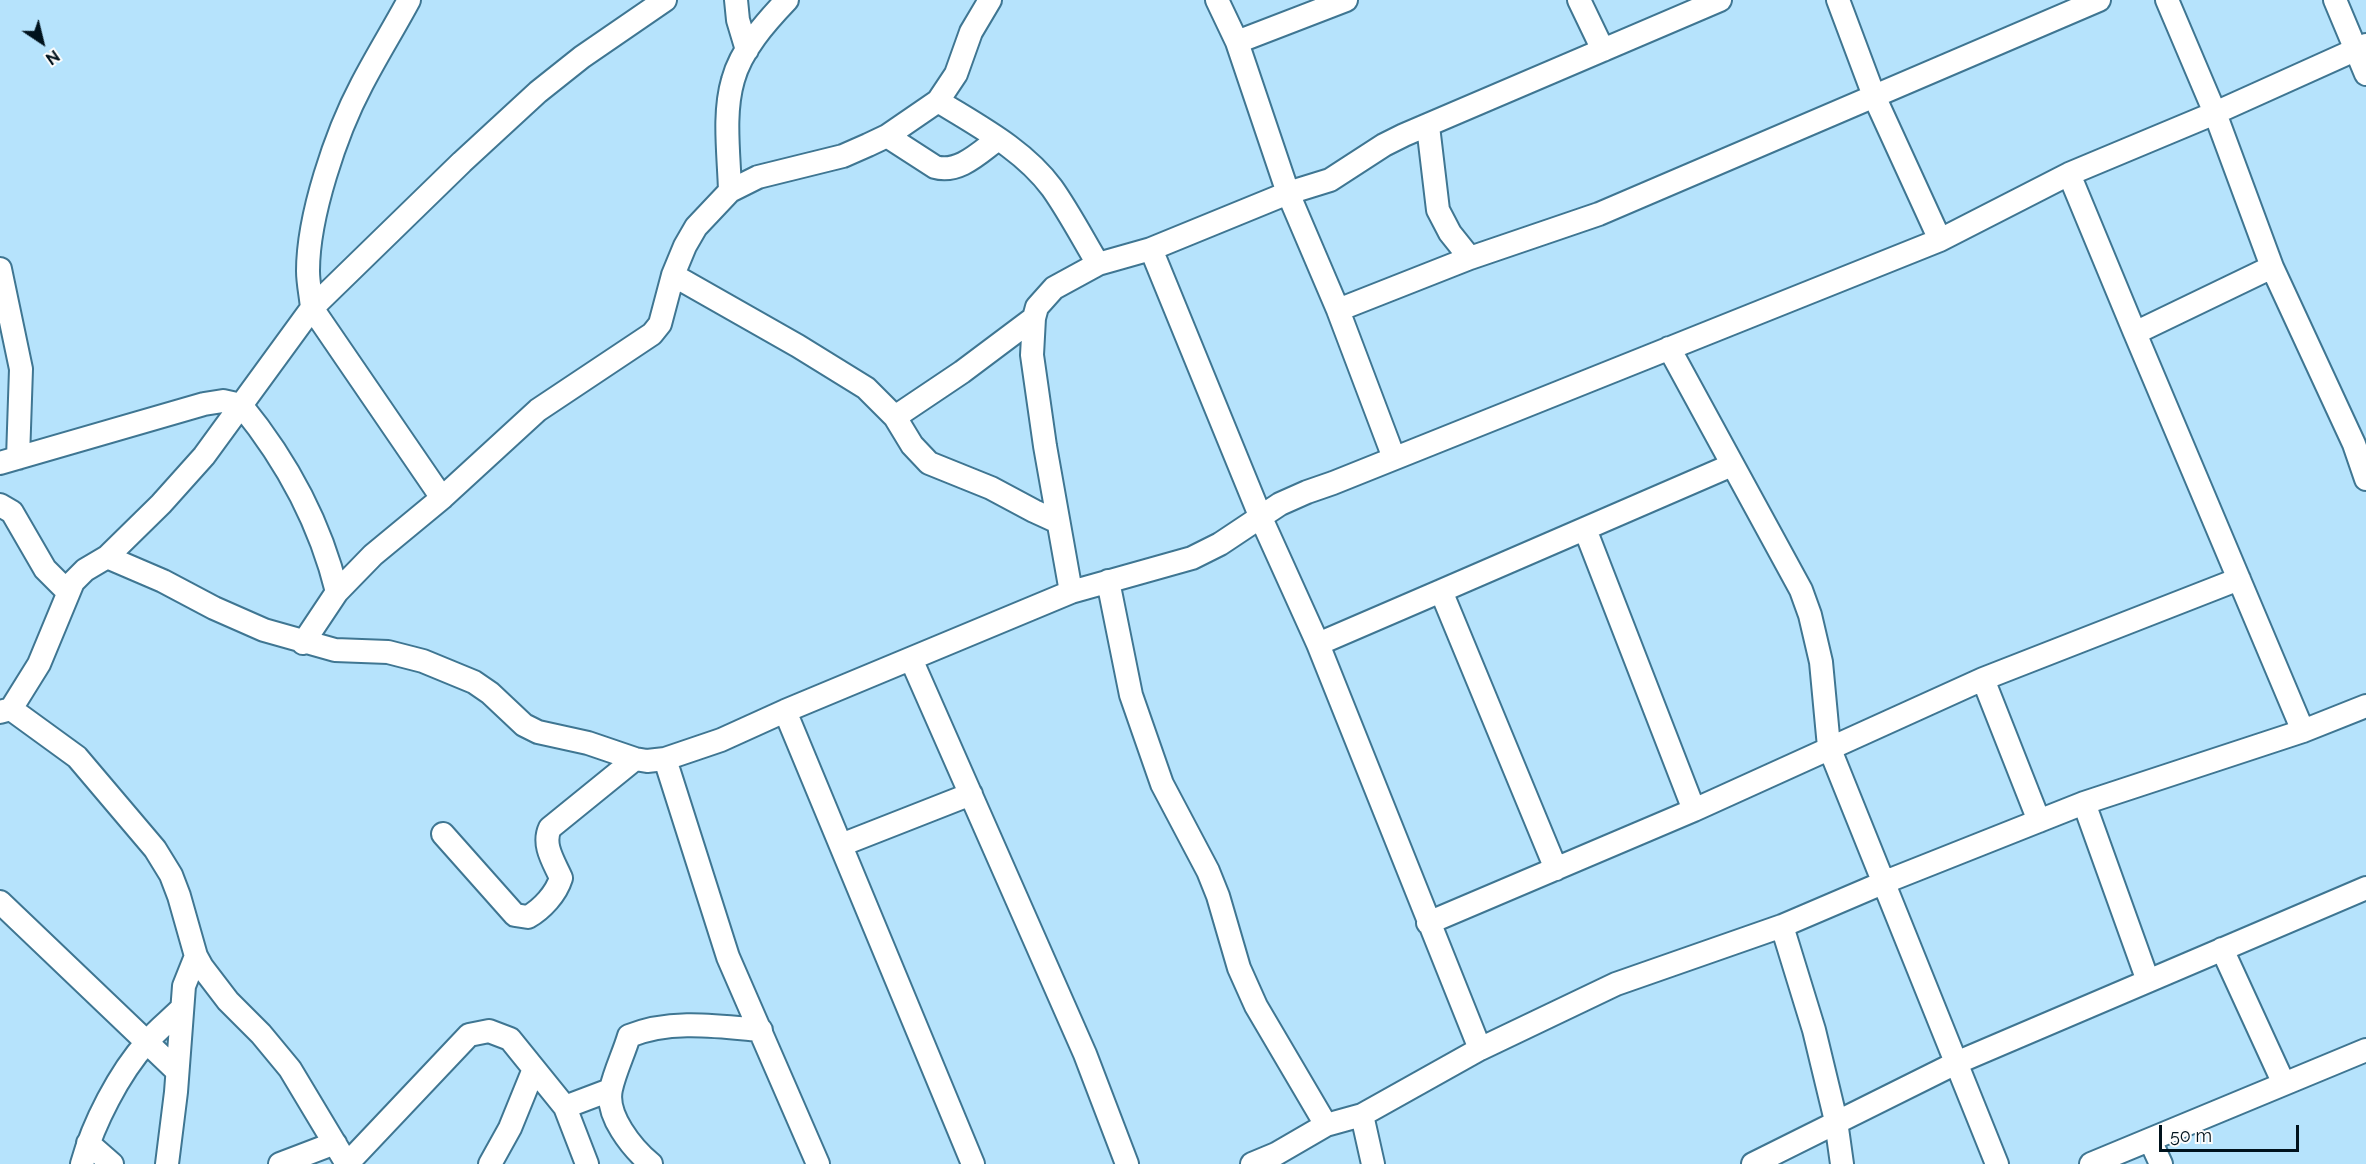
<!DOCTYPE html>
<style>
body{margin:0}
#map{position:relative;width:2366px;height:1164px;overflow:hidden;background:#b6e3fc;font-family:Raleway,sans-serif}
canvas{display:block}
.north{position:absolute;left:12px;top:12px;width:60px;height:60px;-webkit-text-stroke:4px #fcfcfc;paint-order:stroke;rotate:145deg;font-size:16px;font-weight:700;line-height:24px;text-align:center;color:#00121c}
.north::after{content:'';display:block;margin:auto;width:21px;height:27px;background:#00121c;clip-path:polygon(50% 0,100% 100%,50% 72%,0 100%)}
.scale{position:absolute;left:2159px;top:1125px;width:140px;height:27px;box-sizing:border-box;border:3px solid #00121c;border-top:0;padding-left:8px;font-size:18px;line-height:21px;white-space:nowrap;color:#00121c;-webkit-text-stroke:4px #fcfcfc;paint-order:stroke}
</style>
<div id="map">
<canvas width="2366" height="1164"></canvas>
<div class="north">N</div>
<div class="scale">50 m</div>
</div>
<script>
const context = document.querySelector('canvas').getContext('2d');
context.lineJoin = 'round';
function stroke(path, color, width, dash) { context.strokeStyle = color; context.lineWidth = width; context.lineCap = dash ? 'butt' : 'round'; context.setLineDash(dash || []); context.stroke(path); }
const minor = new Path2D(`
 M 409,0 C 394,28 377,55 362,84 C 336,133 308,216 308,271 C 308,283 311,296 312,308 L 442,498
 M 665,0 L 582,57 L 538,92 L 462,162 L 312,308 L 204,456 L 161,504 L 107,557 L 163,581 L 214,608 L 264,630 L 335,650 L 388,652 L 423,661 L 474,682 L 490,693 L 524,725 L 538,732 L 588,743 L 635,759 L 647,761 L 665,759 L 721,740 L 785,711 L 1071,592 L 1192,558 L 1220,544 L 1280,504 L 1307,492 L 1333,483 L 1940,240 L 2069,174 L 2215,113 L 2366,45
 M 736,0 L 738,20 L 747,50
 M 1217,0 L 1237,42 L 1288,193 L 1338,310 L 1394,458
 M 1579,0 L 1603,50
 M 1838,0 L 1874,96 L 1940,240
 M 2167,0 L 2215,113 L 2272,267 L 2354,444 L 2366,479
 M 2335,0 L 2366,74
 M 1237,42 L 1346,0
 M 938,101 C 978,126 1023,149 1052,188 C 1069,212 1083,239 1098,264
 M 1428,126 L 1438,210 L 1450,233 L 1470,258
 M 887,136 L 935,167 C 959,174 980,152 998,139
 M 2069,174 L 2135,333
 M 730,191 C 729,155 723,114 733,80 C 741,50 766,22 787,0
 M 1151,249 L 1261,518 L 1318,644 L 1480,1049
 M 2272,267 L 2135,333 L 2303,731
 M 0,269 L 21,369 L 18,458
 M 673,275 L 798,346 L 866,388 L 895,417 L 912,445 L 929,463 L 991,488 L 1034,511 L 1058,522
 M 1338,310 L 1470,258 L 1599,214 L 2099,0
 M 1669,348 L 1801,590 L 1810,615 L 1821,662 L 1829,747 L 1997,1164
 M 895,417 L 962,372 L 1034,318
 M 0,463 L 204,404 L 223,401 L 241,405 C 286,460 320,522 337,592
 M 0,505 L 12,512 L 45,569 L 68,592
 M 1585,529 L 1694,810
 M 1108,581 L 1131,695 L 1162,784 L 1208,871 L 1218,896 L 1239,968 L 1256,1006 L 1326,1125
 M 1071,592 L 1045,446 L 1032,355 L 1034,318 L 1037,307 L 1054,288 L 1098,264 L 1151,249 L 1288,193 L 1330,180 L 1384,145 L 1404,135 L 1720,0
 M 303,643 L 337,592 L 373,555 L 442,498 L 538,410 L 652,334 L 660,324 L 673,275 L 685,246 L 696,227 L 730,191 L 758,177 L 843,156 L 868,145 L 887,136 L 938,101 L 956,74 L 971,32 L 990,0
 M 1318,644 L 1441,591
 M 911,659 L 1085,1054 L 1127,1164
 M 1983,679 L 2039,821
 M 11,709 L 39,664 L 73,582 L 85,570 L 107,557
 M 785,711 L 973,1164
 M 0,712 L 11,709 L 77,757 L 155,849 L 171,875 L 179,896 L 196,956 L 202,967 L 228,1001 L 261,1034 L 290,1069 L 347,1164
 M 665,759 L 728,957 L 818,1164
 M 2084,803 L 2148,981
 M 443,834 L 515,915 L 528,917 C 542,909 556,894 561,878 C 554,862 542,845 550,828 L 635,759
 M 841,845 L 971,794
 M 1556,869 L 1441,591 L 1732,465
 M 0,902 L 177,1071
 M 1428,923 L 1694,810 L 1983,679 L 2239,579
 M 1782,926 L 1814,1030 L 1836,1121 L 1842,1164
 M 2222,949 L 2284,1084
 M 565,1107 L 610,1090
 M 1362,1115 L 1373,1164
 M 2150,1140 L 2161,1164
 M 88,1143 L 112,1164
 M 82,1164 C 93,1124 119,1073 147,1042 C 157,1030 170,1020 181,1009
 M 167,1164 L 176,1092 L 184,986 L 196,956
 M 280,1164 L 335,1143
 M 347,1164 L 469,1035 L 489,1031 L 510,1039 L 565,1107 L 587,1164
 M 490,1164 L 510,1128 L 534,1069
 M 651,1164 C 632,1148 605,1115 611,1089 C 615,1071 624,1053 629,1036 C 670,1019 717,1026 761,1030
 M 1252,1164 L 1276,1154 L 1326,1125 L 1362,1115 L 1480,1049 L 1616,984 L 1782,926 L 1885,882 L 2084,803 L 2303,731 L 2366,706
 M 1753,1164 L 1956,1063 L 2366,888
 M 2091,1164 L 2366,1050`);
stroke(minor, '#3f7692', 26);
stroke(minor, '#fff', 22);
</script>
